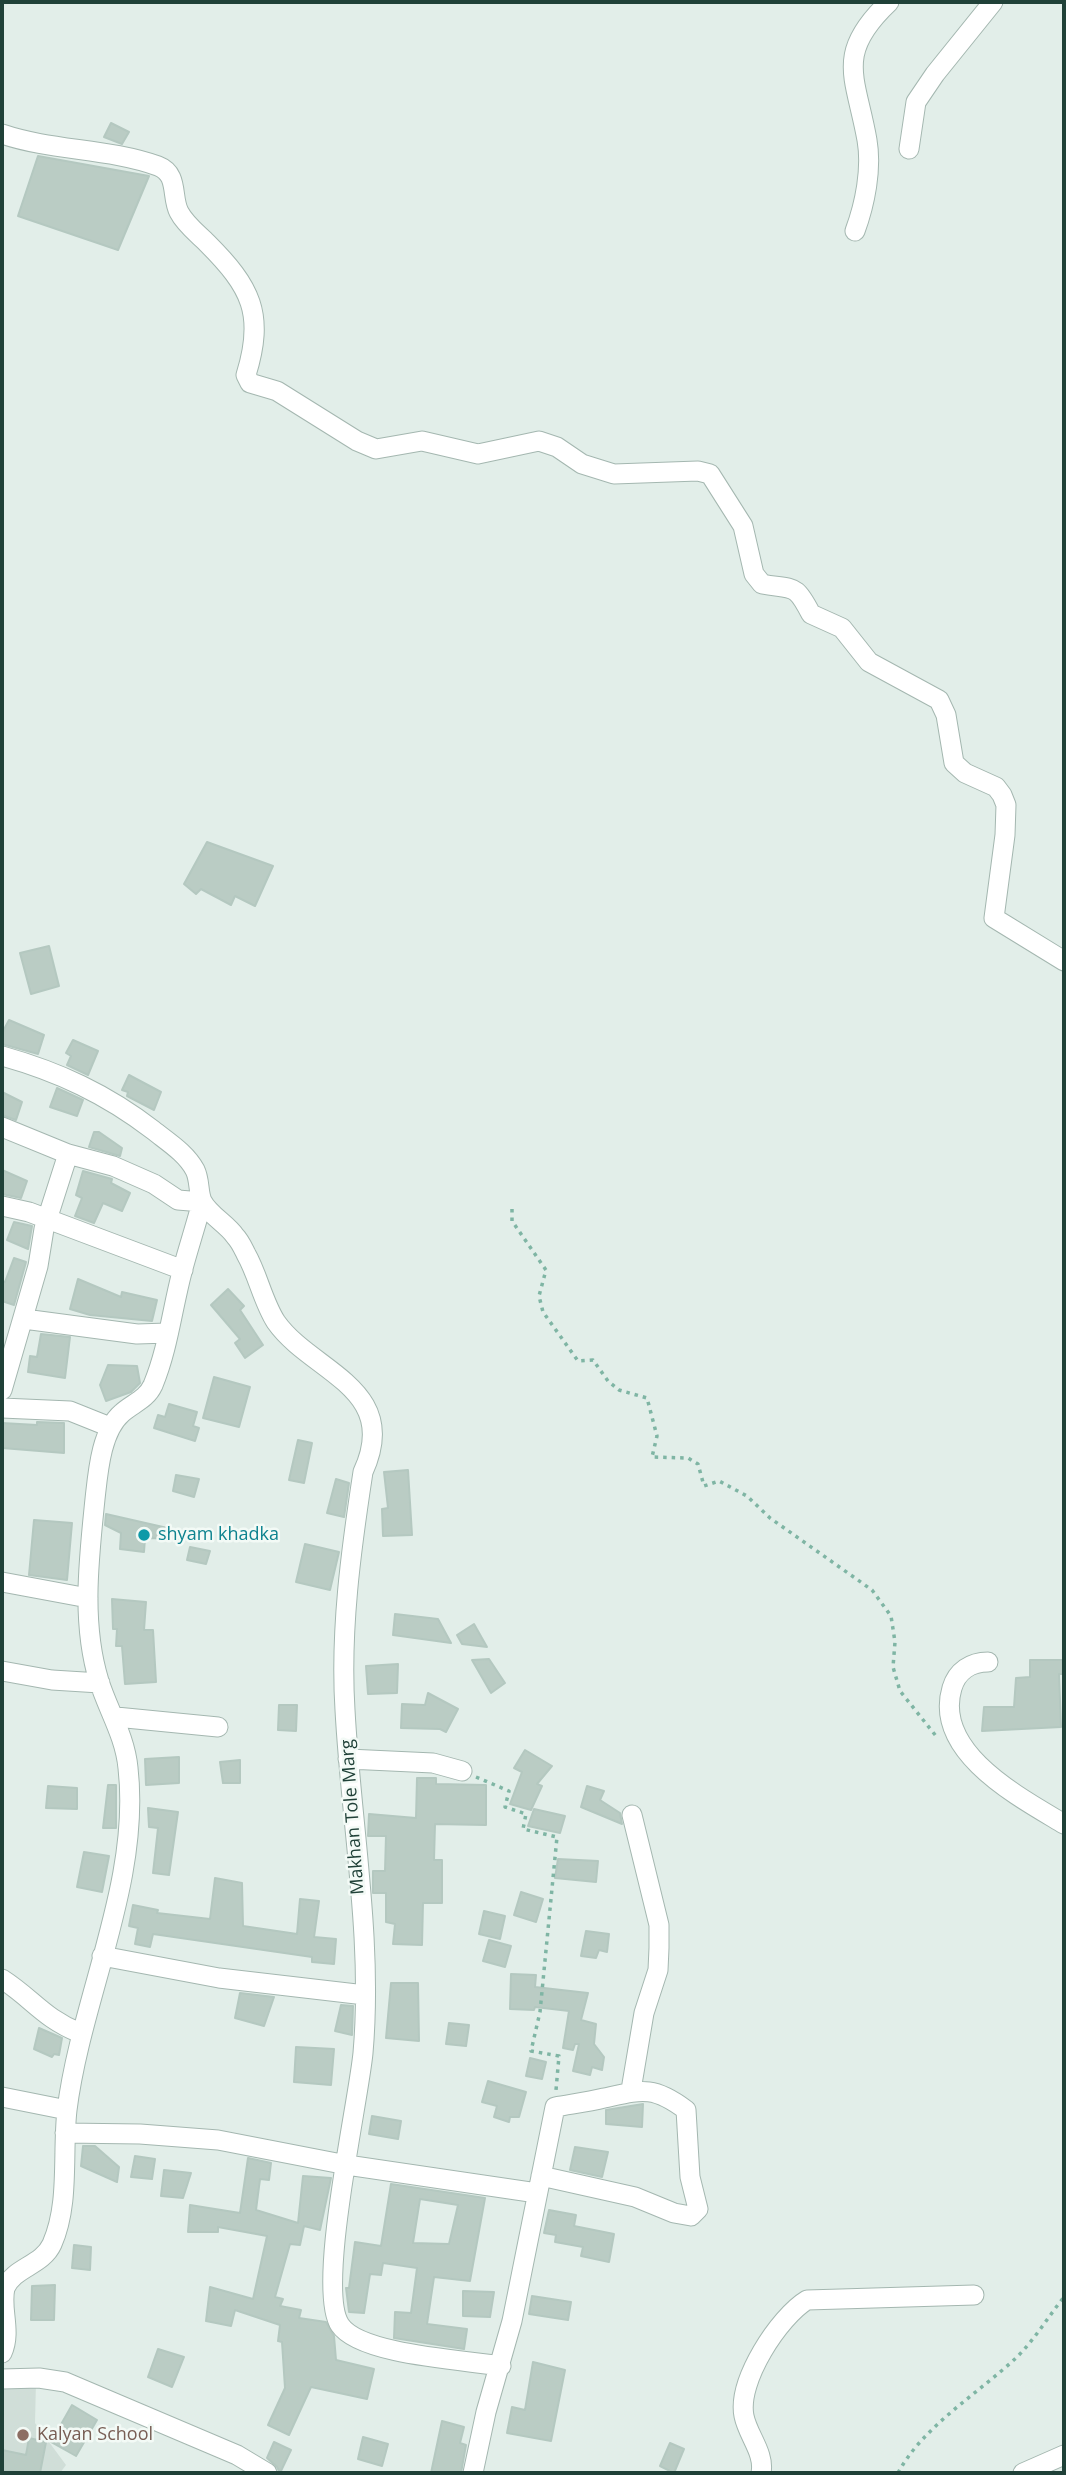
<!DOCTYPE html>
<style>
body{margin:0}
#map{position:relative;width:1066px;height:2475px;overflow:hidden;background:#e2eee9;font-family:"Open Sans",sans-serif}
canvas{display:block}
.frame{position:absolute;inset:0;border:4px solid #204138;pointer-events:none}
</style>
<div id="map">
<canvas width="1066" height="2475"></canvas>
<div class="frame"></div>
</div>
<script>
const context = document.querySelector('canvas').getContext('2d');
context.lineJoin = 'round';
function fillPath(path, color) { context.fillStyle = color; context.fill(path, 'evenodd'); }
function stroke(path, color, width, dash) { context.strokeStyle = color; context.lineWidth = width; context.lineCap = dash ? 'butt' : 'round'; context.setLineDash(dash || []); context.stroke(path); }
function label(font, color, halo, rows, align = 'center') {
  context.font = font + ' "Open Sans",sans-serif'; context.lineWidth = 5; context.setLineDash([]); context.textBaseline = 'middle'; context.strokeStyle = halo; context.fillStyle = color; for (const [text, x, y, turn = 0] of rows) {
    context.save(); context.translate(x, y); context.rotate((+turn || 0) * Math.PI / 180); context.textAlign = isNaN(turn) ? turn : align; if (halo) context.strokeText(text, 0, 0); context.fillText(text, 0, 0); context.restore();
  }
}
const built = new Path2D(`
 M 2,2380 L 36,2381 L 35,2423 L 66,2465 L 60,2473 L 2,2473 Z`);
const building = new Path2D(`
 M 111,123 L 129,132 L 122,144 L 104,137 Z
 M 38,156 L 149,176 L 118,250 L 18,216 Z
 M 207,842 L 273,866 L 255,906 L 235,896 L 231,905 L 201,889 L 196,894 L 184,884 Z
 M 49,946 L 59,986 L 31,994 L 20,953 Z
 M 9,1020 L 44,1035 L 38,1054 L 2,1044 L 2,1033 Z
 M 73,1040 L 98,1051 L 88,1075 L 67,1065 L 71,1056 L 66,1053 Z
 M 129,1075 L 161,1092 L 154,1110 L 127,1096 L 128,1092 L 122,1090 Z
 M 57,1088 L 83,1100 L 77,1116 L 50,1107 Z
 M 2,1092 L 22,1102 L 16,1120 L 2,1115 Z
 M 94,1132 L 99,1132 L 122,1148 L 120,1156 L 89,1147 Z
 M 2,1170 L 27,1181 L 21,1198 L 2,1194 Z
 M 83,1171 L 112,1179 L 111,1183 L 130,1193 L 122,1211 L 103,1203 L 94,1223 L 75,1216 L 82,1198 L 76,1195 Z
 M 14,1222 L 32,1226 L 28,1249 L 7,1240 Z
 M 14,1258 L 26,1262 L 14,1305 L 2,1301 L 2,1281 L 5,1282 Z
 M 78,1279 L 121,1297 L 122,1292 L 157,1300 L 152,1321 L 90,1315 L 70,1309 Z
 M 228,1289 L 244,1306 L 240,1310 L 263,1345 L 245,1358 L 235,1343 L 240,1339 L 211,1305 Z
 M 41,1334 L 70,1337 L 65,1378 L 28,1372 L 30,1356 L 37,1357 Z
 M 108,1365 L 137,1366 L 140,1383 L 131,1392 L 106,1401 L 100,1385 Z
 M 214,1377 L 250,1387 L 239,1427 L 203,1418 Z
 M 169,1404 L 197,1412 L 193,1426 L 199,1428 L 195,1441 L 154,1428 L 158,1415 L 165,1417 Z
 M 37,1422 L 64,1423 L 64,1453 L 2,1448 L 2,1423 L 37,1425 Z
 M 298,1440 L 312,1443 L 304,1483 L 289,1480 Z
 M 408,1470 L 412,1535 L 383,1536 L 382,1509 L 388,1508 L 384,1472 Z
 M 176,1475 L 199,1479 L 194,1497 L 173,1491 Z
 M 336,1479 L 349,1483 L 344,1517 L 327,1513 Z
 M 106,1514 L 185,1532 L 184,1539 L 145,1538 L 144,1552 L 120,1549 L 121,1533 L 105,1525 Z
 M 34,1520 L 72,1523 L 67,1580 L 29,1575 Z
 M 305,1544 L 339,1552 L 330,1590 L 296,1582 Z
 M 190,1547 L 210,1551 L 206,1564 L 187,1560 Z
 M 112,1599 L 146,1602 L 144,1630 L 153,1630 L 156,1682 L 125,1684 L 122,1646 L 116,1646 L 117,1629 L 113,1629 Z
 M 395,1614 L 438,1619 L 451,1643 L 393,1635 Z
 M 474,1624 L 487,1647 L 462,1644 L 457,1635 Z
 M 489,1659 L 505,1683 L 491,1693 L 472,1660 Z
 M 1030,1660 L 1064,1660 L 1064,1674 L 1059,1674 L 1061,1727 L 982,1731 L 984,1707 L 1014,1707 L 1016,1678 L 1030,1677 Z
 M 398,1664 L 397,1693 L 368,1694 L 366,1666 Z
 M 428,1693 L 458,1709 L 446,1732 L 440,1729 L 401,1728 L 402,1704 L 425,1705 Z
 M 279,1705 L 297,1705 L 296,1731 L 278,1730 Z
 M 525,1750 L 552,1766 L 537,1784 L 542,1786 L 531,1810 L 510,1804 L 522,1772 L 514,1768 Z
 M 179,1757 L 179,1783 L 146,1785 L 145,1759 Z
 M 240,1760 L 240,1783 L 223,1783 L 220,1762 Z
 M 417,1778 L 436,1778 L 436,1784 L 486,1785 L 486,1825 L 435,1824 L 434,1860 L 442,1860 L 442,1903 L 423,1903 L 422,1945 L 393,1944 L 395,1924 L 386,1922 L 386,1893 L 373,1893 L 373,1871 L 385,1871 L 386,1836 L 368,1836 L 369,1814 L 416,1818 Z
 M 108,1785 L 116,1785 L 116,1828 L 103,1828 Z
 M 48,1786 L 77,1788 L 77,1809 L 46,1808 Z
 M 587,1786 L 604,1791 L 600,1800 L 620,1813 L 622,1824 L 581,1807 Z
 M 148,1808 L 178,1812 L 169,1875 L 153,1873 L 158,1828 L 149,1827 Z
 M 534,1809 L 565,1816 L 560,1833 L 528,1826 Z
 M 84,1852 L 109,1856 L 102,1892 L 77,1887 Z
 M 558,1859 L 598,1861 L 596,1882 L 555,1878 Z
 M 215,1878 L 242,1883 L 243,1926 L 297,1934 L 300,1899 L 319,1901 L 314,1937 L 336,1939 L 334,1964 L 312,1962 L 312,1957 L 153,1934 L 150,1947 L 135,1944 L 138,1928 L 129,1926 L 133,1905 L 158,1910 L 157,1913 L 210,1919 Z
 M 521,1892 L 543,1899 L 536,1922 L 514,1915 Z
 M 484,1911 L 505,1916 L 500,1939 L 479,1934 Z
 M 586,1931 L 609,1934 L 607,1952 L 599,1950 L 596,1958 L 581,1956 Z
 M 489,1940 L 511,1946 L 505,1967 L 483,1961 Z
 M 511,1974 L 536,1975 L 535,1987 L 588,1993 L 581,2020 L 596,2024 L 594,2044 L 604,2057 L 602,2070 L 592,2067 L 590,2075 L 573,2071 L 579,2044 L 575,2044 L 573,2050 L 563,2048 L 569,2011 L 535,2007 L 534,2010 L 510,2009 Z
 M 391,1983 L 418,1983 L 419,2041 L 386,2038 Z
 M 240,1993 L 274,1997 L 264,2026 L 235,2018 Z
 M 341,2005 L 353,2006 L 352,2035 L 335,2031 Z
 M 449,2023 L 469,2025 L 466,2046 L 446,2044 Z
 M 39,2028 L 62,2038 L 59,2055 L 54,2054 L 52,2057 L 34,2049 Z
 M 296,2047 L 334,2049 L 331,2085 L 294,2082 Z
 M 530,2058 L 546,2062 L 542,2079 L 526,2076 Z
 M 488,2081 L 526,2092 L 519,2117 L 510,2117 L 509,2122 L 494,2117 L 497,2106 L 482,2102 Z
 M 643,2104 L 642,2127 L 606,2124 L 606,2110 Z
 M 372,2116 L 401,2121 L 398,2139 L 369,2134 Z
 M 83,2146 L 95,2146 L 119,2167 L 117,2182 L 81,2166 Z
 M 575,2147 L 608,2152 L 602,2177 L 570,2170 Z
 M 135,2156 L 155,2159 L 152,2179 L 131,2177 Z
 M 248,2158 L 271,2163 L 269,2180 L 260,2179 L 256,2210 L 298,2223 L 303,2176 L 331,2178 L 320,2230 L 304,2226 L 300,2245 L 290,2244 L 275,2297 L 283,2299 L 280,2306 L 301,2310 L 299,2318 L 326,2322 L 334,2336 L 336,2360 L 374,2369 L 367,2399 L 311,2387 L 289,2435 L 268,2425 L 285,2388 L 282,2342 L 278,2341 L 280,2325 L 235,2310 L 231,2326 L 206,2321 L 210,2287 L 253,2299 L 267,2236 L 218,2227 L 218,2232 L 188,2232 L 190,2205 L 240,2213 Z
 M 164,2170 L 191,2173 L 183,2198 L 161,2196 Z
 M 391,2184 L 485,2198 L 470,2281 L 434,2277 L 427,2324 L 467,2329 L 464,2349 L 394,2338 L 395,2312 L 411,2313 L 417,2268 L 383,2263 L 381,2275 L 370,2274 L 364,2313 L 349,2312 L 346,2288 L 349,2288 L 355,2242 L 381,2246 ZM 420,2199 L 458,2205 L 449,2244 L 413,2243 Z
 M 549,2210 L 576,2215 L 574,2226 L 614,2234 L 609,2262 L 581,2256 L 583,2247 L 555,2242 L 556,2235 L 544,2233 Z
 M 74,2245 L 91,2247 L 90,2270 L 72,2268 Z
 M 55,2285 L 54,2320 L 31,2320 L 32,2286 Z
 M 463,2291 L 494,2292 L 490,2317 L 463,2316 Z
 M 532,2296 L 571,2302 L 568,2320 L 529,2314 Z
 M 158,2349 L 184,2357 L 172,2387 L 148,2377 Z
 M 533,2362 L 565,2370 L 551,2441 L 507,2433 L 512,2407 L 525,2410 Z
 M 72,2405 L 97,2420 L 76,2456 L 51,2442 Z
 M 442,2421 L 464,2427 L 460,2443 L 466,2445 L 461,2473 L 431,2473 Z
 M 363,2437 L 388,2444 L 382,2466 L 358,2459 Z
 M 29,2438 L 46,2442 L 40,2473 L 2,2471 L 2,2450 L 26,2455 Z
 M 274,2442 L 291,2450 L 280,2473 L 277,2467 L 267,2458 Z
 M 670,2443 L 684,2449 L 674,2473 L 660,2466 Z`);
const path = new Path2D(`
 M 512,1209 L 512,1221 L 546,1270 L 539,1296 L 543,1312 L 578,1361 L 593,1360 L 608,1381 L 619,1390 L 647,1398 L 657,1436 L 652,1457 L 688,1458 L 698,1464 L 704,1486 L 719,1481 L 747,1496 L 770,1518 L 872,1590 L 891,1616 L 895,1642 L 893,1667 L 900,1691 L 936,1736
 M 476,1777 L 509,1791 L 505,1807 L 526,1814 L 523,1829 L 557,1837 L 540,2012 L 531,2051 L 559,2056 L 556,2090
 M 898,2473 C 923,2426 979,2393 1017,2357 C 1035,2339 1048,2317 1064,2297`);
const minor = new Path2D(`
 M 2,134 C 52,151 108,148 158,166 C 179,174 171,197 179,212 C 185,224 198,234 207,243 C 251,287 265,314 246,375 L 250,383 L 277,391 L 357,441 L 376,449 L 422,441 L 478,454 L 539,441 L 557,447 L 582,464 L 614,474 L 698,471 L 710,474 L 743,526 L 754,574 L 762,584 C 795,590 795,583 811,614 L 842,628 L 869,662 L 939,700 L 946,715 L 954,763 L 965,773 L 996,787 L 1002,795 L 1006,805 L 1005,835 L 994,918 L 1064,961
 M 909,149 L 916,102 L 935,74 L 993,2
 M 855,231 C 865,204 872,169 867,140 C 856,77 834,54 889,2
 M 2,1056 C 59,1072 106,1094 153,1130 C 168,1142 186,1153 195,1170 C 200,1180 198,1192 202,1201 C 209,1215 227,1224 235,1236 C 240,1241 243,1248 246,1254 C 258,1275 263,1302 276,1322 C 311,1372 402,1388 363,1472 C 351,1550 340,1631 345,1710 C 351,1823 373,1939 363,2053 C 358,2105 316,2289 340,2325 C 360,2355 465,2360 501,2366
 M 2,1127 L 68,1154 L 113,1166 L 154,1184 L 178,1200 L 202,1202 C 196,1225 188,1249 182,1272 C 172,1310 168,1349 153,1385 C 146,1400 133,1403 122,1413 C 101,1431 98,1472 95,1499 C 89,1558 81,1623 99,1681 C 108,1710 125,1736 128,1768 C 141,1882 81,1998 67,2110 C 62,2154 70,2203 52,2244 C 42,2266 14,2267 5,2288 C 0,2309 12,2331 2,2353
 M 2,1206 L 29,1212 L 183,1270
 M 24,1319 L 137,1334 L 168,1333
 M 2,1390 L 38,1266 L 44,1229 L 68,1154
 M 2,1408 L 70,1411 L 110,1427
 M 2,1582 L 88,1598
 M 988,1662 C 971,1662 957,1671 952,1688 C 933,1752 1019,1797 1064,1824
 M 2,1671 L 52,1680 L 100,1683
 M 116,1717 L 218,1727
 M 348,1759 L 433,1763 L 462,1771
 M 102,1956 L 219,1978 L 365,1995
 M 2,1979 C 33,1999 43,2018 80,2033
 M 631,2090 L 644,2013 L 658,1970 L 659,1948 L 659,1925 L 632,1815
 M 2,2097 L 67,2110
 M 65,2133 L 140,2134 L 218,2140 L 347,2165 L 537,2193
 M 2,2379 L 39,2378 L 65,2382 L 237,2455 L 267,2473
 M 473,2473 L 486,2412 L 512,2321 L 555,2107 C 571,2104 588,2102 604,2098 C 641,2090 653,2085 686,2110 L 690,2177 L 698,2209 L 691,2216 L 674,2213 L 635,2197 L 541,2176
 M 761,2473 C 765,2453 748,2436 744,2416 C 737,2381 779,2317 807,2300 L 974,2295
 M 1023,2473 L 1064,2455`);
const markers = [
 [144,1535,7,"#0f9aa8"],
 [23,2435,7,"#8d6e63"]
];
const cultureNames = [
 ["shyam khadka",158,1535]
];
const streetNames = [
 ["Makhan Tole Marg",353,1817,-94]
];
const educationNames = [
 ["Kalyan School",37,2435]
];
fillPath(built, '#d0ded8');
fillPath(building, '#baccc4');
stroke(building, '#b4c8c0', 2);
stroke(minor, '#a4b7b0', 21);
stroke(path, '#7fb5a4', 3.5, [3.5, 5]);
stroke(minor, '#fff', 19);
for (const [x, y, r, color] of markers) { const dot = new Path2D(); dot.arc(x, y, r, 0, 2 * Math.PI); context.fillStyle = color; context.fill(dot); stroke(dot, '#f3faf6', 2.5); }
label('18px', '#0d838f', '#f3faf6', cultureNames, 'left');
label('18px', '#204138', '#f3faf6', streetNames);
label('18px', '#785e54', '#f3faf6', educationNames, 'left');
</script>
